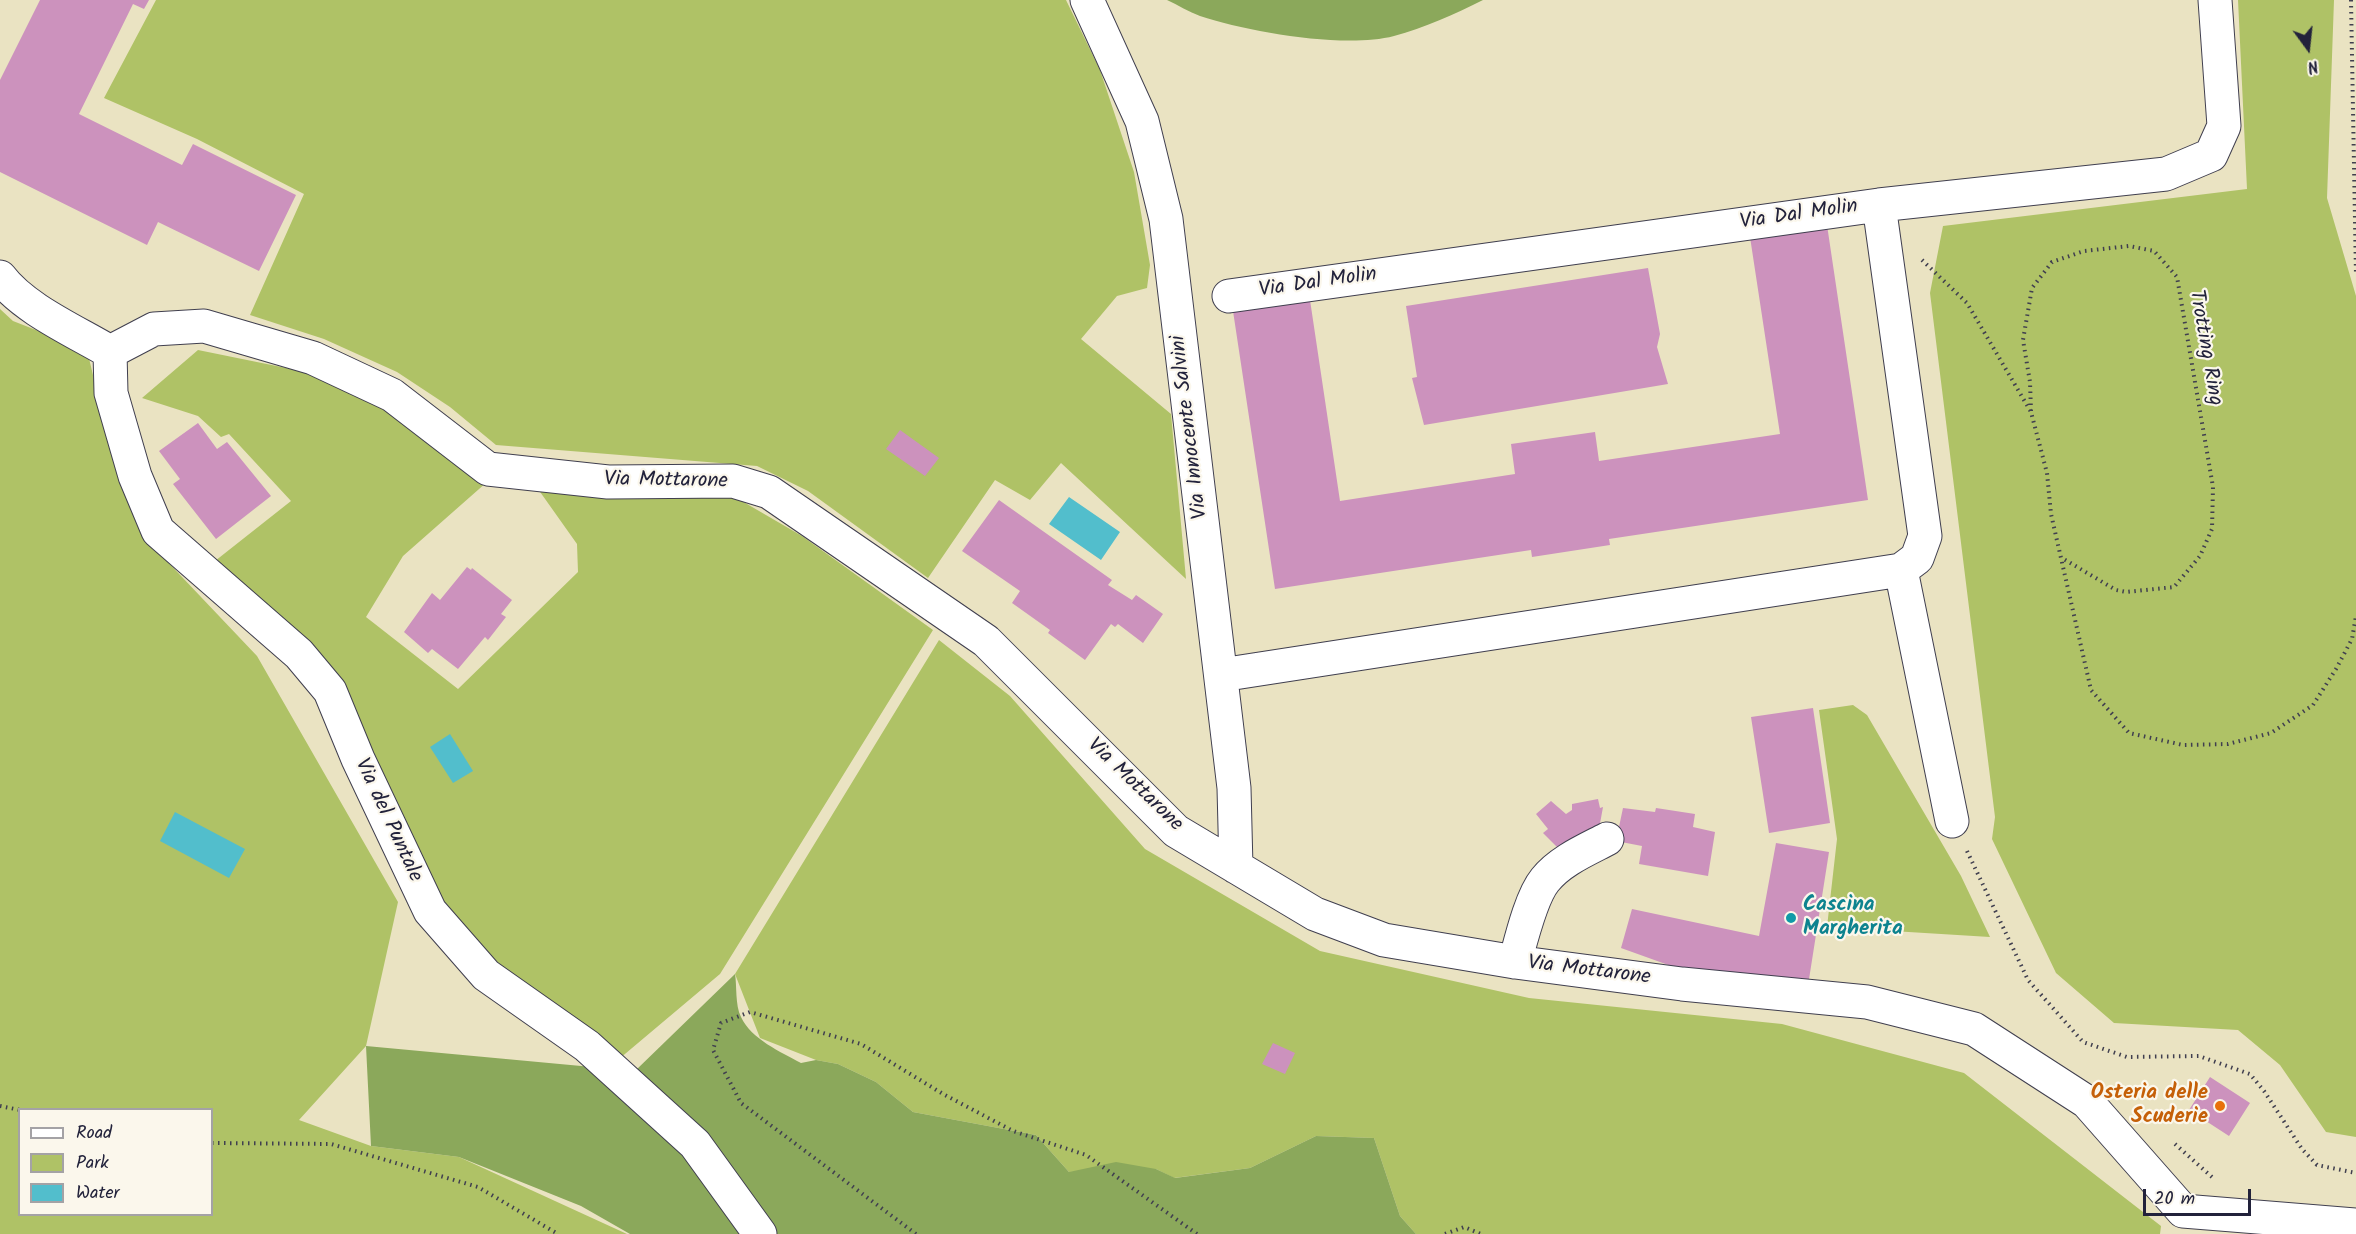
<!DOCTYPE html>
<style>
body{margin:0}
#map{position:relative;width:2356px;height:1234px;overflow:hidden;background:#eae3c2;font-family:Kalam,sans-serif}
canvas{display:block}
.legend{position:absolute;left:18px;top:1108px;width:195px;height:108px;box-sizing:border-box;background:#fbf7ec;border:2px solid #a4a2a5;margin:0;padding:8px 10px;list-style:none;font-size:18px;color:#22223b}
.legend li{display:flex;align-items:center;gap:12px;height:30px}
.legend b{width:30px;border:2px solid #a4a2a5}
.north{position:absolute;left:2278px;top:18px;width:60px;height:60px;-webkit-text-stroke:4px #fbf7ec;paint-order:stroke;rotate:165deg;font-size:16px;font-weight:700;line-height:24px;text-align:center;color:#22223b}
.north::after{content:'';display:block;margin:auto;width:21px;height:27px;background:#22223b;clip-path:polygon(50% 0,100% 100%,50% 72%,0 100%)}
.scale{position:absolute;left:2143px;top:1189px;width:108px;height:27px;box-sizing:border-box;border:3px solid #22223b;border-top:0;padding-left:8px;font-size:18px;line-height:21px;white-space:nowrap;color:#22223b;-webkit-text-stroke:4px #fbf7ec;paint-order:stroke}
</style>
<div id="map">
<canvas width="2356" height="1234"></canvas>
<ul class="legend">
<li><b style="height:8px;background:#fff"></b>Road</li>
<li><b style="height:16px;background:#afc266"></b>Park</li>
<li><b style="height:16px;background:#52becc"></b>Water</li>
</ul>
<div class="north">N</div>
<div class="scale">20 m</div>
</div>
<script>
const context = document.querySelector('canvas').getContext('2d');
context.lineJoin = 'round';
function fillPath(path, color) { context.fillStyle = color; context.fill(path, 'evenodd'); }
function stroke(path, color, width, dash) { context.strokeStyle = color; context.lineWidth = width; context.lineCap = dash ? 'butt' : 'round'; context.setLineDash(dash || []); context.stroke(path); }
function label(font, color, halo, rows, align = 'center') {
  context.font = font + ' Kalam,sans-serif'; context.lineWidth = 4.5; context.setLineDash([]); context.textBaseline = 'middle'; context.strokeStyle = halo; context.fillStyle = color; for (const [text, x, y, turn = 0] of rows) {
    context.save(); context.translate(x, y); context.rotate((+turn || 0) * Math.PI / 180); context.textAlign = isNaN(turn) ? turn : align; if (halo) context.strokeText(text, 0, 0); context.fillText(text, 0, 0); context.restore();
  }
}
const green = new Path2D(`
 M 156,0 L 1066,0 L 1100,70 L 1134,172 L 1150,265 L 1147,288 L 1117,296 L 1081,339 L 1171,414 L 1186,579 L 1061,463 L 1030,500 L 995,480 L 928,578 L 808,491 L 757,466 L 496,445 L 450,407 L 397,372 L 324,339 L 250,315 L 304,194 L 197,139 L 104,98 Z
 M 2238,0 L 2334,0 L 2327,198 L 2356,296 L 2356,1137 L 2326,1132 L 2280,1065 L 2238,1030 L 2114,1023 L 2056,973 L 1992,839 L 1995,817 L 1930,293 L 1943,226 L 2247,189 Z
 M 0,309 L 13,321 L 87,350 L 98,396 L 145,538 L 257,656 L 398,902 L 366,1046 L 299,1120 L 371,1146 L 459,1157 L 627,1234 L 0,1234 ZM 20,1110 L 212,1110 L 212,1214 L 20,1214 Z
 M 198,350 L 301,371 L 387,401 L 487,482 L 403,556 L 366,617 L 458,689 L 578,572 L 577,544 L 538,489 L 735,497 L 802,536 L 933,630 L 720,974 L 619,1059 L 479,949 L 434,894 L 338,684 L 215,561 L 291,501 L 229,434 L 221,437 L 198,416 L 142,398 Z
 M 939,640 L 1010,696 L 1145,849 L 1320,951 L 1529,998 L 1782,1024 L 1964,1073 L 2161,1226 L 2160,1234 L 1416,1234 L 1400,1216 L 1374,1138 L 1316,1136 L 1250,1168 L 1174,1178 L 1156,1169 L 1069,1172 L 1036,1135 L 913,1112 L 876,1082 L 838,1064 L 816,1060 L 760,1038 L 735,974 Z
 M 1853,705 L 1867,715 L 1961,876 L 1990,937 L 1827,927 L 1837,839 L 1819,710 Z`);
const forest = new Path2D(`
 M 1167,0 L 1483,0 C 1455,14 1424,28 1394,36 C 1344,49 1249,32 1200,16 C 1189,12 1178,5 1167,0 Z
 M 735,974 C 737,986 735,1005 741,1017 C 751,1039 781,1052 801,1063 L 816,1060 L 838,1064 L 876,1082 L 913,1112 L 1036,1135 L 1069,1172 L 1116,1162 L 1156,1169 L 1175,1178 L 1250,1168 L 1316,1136 L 1374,1138 L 1400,1216 L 1416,1234 L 630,1234 L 581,1206 L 459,1157 L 371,1146 L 366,1046 L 635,1071 Z`);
const water = new Path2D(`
 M 1069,497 L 1120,532 L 1101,560 L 1049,524 Z
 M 450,734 L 473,771 L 453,783 L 430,747 Z
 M 175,812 L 245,849 L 229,878 L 160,841 Z`);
const building = new Path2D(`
 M 40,0 L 149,0 L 144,9 L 133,4 L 79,114 L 182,165 L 193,144 L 296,195 L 259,271 L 158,222 L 147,245 L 0,172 L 0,80 Z
 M 1827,225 L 1868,500 L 1609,539 L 1610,545 L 1532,557 L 1531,550 L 1275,589 L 1233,311 L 1310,300 L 1340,501 L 1515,474 L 1511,444 L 1595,432 L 1599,461 L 1780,434 L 1750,237 Z
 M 1648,268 L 1660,334 L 1657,347 L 1668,384 L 1424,425 L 1412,378 L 1417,377 L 1406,306 Z
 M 198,423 L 217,449 L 227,442 L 271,496 L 216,539 L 173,484 L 180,479 L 159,451 Z
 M 900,430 L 939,458 L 925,476 L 886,449 Z
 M 999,500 L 1112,580 L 1108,585 L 1132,600 L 1136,595 L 1163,614 L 1143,643 L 1118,624 L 1115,627 L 1111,624 L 1085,660 L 1048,633 L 1050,630 L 1012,603 L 1020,591 L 962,551 Z
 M 467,567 L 471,570 L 472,568 L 512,600 L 501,614 L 506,617 L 488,640 L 485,637 L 458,669 L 432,649 L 428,653 L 404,632 L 432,593 L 440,600 Z
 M 1813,708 L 1830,823 L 1769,833 L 1751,717 Z
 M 1598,799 L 1600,808 L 1603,807 L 1597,840 L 1566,856 L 1543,833 L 1548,829 L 1536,814 L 1551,801 L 1566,814 L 1572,810 L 1572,804 Z
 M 1623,808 L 1655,812 L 1656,808 L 1695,814 L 1693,827 L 1715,832 L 1708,876 L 1639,864 L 1642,846 L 1616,841 Z
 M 1776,843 L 1829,852 L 1807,992 L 1685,971 L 1621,948 L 1632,909 L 1759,936 Z
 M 1273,1043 L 1295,1053 L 1285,1074 L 1262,1064 Z
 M 2210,1077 L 2250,1103 L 2229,1136 L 2189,1110 Z`);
const path = new Path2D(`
 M 2351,0 L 2356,275
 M 1922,260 L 1967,303 L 2031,412 L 2047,473 L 2051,514 L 2091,690 L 2129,733 L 2183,745 L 2228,744 L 2271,733 L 2313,705 L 2336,669 L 2352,639 L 2356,616
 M 2031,411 L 2030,382 L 2023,340 L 2032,288 L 2052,262 L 2084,251 L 2129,246 L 2154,251 L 2177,277 L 2213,487 L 2212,529 L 2200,556 L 2174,587 L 2126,592 L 2116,590 L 2062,558
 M 1967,851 L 2028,980 L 2083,1042 L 2127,1057 L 2199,1056 L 2250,1074 L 2264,1091 L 2302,1149 L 2317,1165 L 2356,1173
 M 0,1106 L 20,1110
 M 212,1143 L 331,1144 L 478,1187 L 558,1234
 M 2175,1144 L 2212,1177
 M 916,1234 L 741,1103 L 713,1050 L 721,1023 L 750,1012 L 861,1044 L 943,1094 L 1013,1131 L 1086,1155 L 1197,1234
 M 1445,1234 L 1464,1227 L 1481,1234`);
const minor = new Path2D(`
 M 1087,0 L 1142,121 L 1166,219 L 1234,788 L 1236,867
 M 0,277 C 24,309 75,331 110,352
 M 1229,296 L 1879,205 L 2166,174 L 2211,155 L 2224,126 L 2215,0
 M 110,352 L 154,329 L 204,326 L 313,358 L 392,395 L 488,469 L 608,482 L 733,481 L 769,492 L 986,641 L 1176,831 L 1315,914 L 1384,940 L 1515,962 L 1682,984 L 1867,1002 L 1974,1029 L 2087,1102 L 2183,1211 L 2356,1225
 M 110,352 L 111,393 L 135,476 L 158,531 L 299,654 L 330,691 L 358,759 L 430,911 L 486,975 L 587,1046 L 695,1144 L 760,1234
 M 1901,570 L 1952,821
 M 1221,675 L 1901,570 L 1917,558 L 1925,536 L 1879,205
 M 1515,962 C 1521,940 1531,897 1545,880 C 1560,861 1586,850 1607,839`);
const markers = [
 [1791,918,6,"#0f9aa8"],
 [2220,1106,6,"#e8710a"]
];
const streetNames = [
 ["Via Dal Molin",1799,216,-8],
 ["Via Dal Molin",1318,284,-8],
 ["Trotting Ring",2204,348,80],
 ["Via Innocente Salvini",1191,427,-97],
 ["Via Mottarone",666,482,1],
 ["Via Mottarone",1134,786,44],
 ["Via del Puntale",387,821,65],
 ["Via Mottarone",1589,972,7]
];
const cultureNames = [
 ["Cascina",1803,906],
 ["Margherita",1803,930]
];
const foodNames = [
 ["Osteria delle",2208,1094],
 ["Scuderie",2208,1118]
];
fillPath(green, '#afc266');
fillPath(forest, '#8ba85b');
fillPath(water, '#52becc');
fillPath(building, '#cc92bd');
stroke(minor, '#403f4f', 35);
stroke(path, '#403f4f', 4, [1.5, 4.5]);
stroke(minor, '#fff', 33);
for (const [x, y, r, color] of markers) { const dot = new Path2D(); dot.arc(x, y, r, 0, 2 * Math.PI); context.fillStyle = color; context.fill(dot); stroke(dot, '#fbf7ec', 2); }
label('21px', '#22223b', '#fbf7ec', streetNames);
label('bold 21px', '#0d838f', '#fbf7ec', cultureNames, 'left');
label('bold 21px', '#c56008', '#fbf7ec', foodNames, 'right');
</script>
